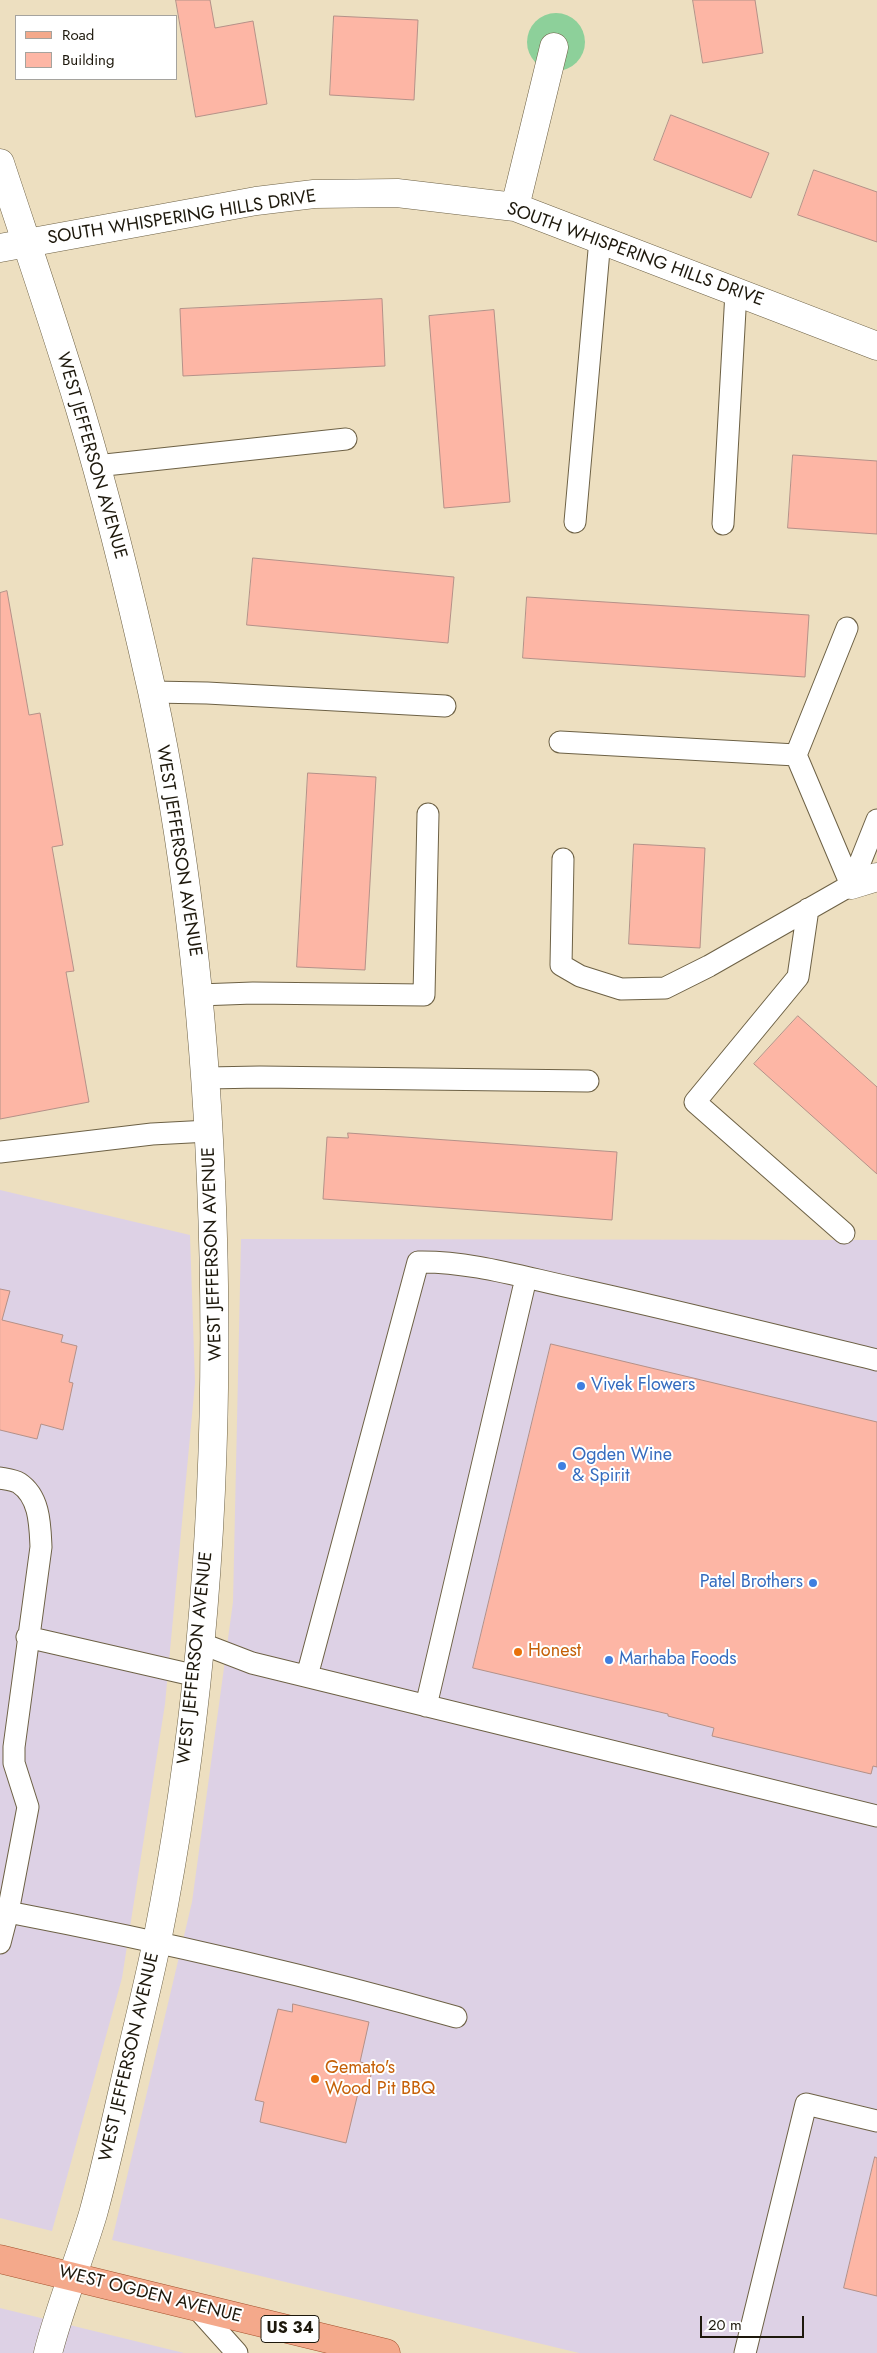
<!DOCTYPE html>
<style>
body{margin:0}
#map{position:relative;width:877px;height:2353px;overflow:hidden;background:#eddfc0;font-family:Jost,sans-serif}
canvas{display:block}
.legend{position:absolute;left:15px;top:15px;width:162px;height:65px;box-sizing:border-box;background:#fff;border:1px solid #a5a39e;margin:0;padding:6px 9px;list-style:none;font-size:15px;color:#1d180c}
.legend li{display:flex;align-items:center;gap:10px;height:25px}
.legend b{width:25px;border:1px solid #a5a39e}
.scale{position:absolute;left:700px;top:2316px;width:104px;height:22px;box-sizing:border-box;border:2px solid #1d180c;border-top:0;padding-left:6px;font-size:15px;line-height:18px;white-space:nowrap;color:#1d180c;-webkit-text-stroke:4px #fff;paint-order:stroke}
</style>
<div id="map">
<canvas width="877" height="2353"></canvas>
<ul class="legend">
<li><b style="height:6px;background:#f4a98b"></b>Road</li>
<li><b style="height:14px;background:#fdb6a5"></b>Building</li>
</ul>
<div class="scale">20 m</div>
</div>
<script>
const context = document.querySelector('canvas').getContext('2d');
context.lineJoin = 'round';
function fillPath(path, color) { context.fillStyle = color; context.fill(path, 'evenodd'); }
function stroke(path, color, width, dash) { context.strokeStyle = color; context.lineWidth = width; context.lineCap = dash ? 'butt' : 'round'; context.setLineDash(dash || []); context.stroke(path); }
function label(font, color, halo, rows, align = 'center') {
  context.font = font + ' Jost,sans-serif'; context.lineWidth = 4; context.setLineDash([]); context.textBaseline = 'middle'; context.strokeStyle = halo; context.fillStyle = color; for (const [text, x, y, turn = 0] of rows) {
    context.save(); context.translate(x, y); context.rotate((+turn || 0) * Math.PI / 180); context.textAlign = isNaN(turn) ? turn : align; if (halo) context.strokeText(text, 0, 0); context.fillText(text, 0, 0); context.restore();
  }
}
const commercial = new Path2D(`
 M 0,1190 L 190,1235 L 195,1383 L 165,1704 L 122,1978 L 52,2231 L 0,2218 Z
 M 241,1239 L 877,1240 L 877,2353 L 579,2353 L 112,2240 L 192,1902 L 233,1602 Z
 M 0,2308 L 184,2353 L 0,2353 Z`);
const green = new Path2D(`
 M527 42a29 29 0 1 1 58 0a29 29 0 1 1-58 0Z`);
const building = new Path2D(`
 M 176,0 L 210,0 L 215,28 L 253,21 L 267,104 L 196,117 Z
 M 693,0 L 755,0 L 763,53 L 703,63 Z
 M 334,16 L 418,20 L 414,100 L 330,95 Z
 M 671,115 L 769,153 L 751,198 L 654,160 Z
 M 814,170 L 877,192 L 877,242 L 798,215 Z
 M 382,299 L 385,366 L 183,376 L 180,309 Z
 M 494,310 L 510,502 L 444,508 L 429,316 Z
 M 793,455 L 877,461 L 877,534 L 788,528 Z
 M 253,558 L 454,577 L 448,643 L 247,625 Z
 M 7,591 L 29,715 L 40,713 L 63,845 L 52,847 L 74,971 L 66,972 L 89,1102 L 0,1119 L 0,593 Z
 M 527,597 L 809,615 L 805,677 L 523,658 Z
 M 308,773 L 376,777 L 365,970 L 297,967 Z
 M 634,844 L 705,848 L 700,948 L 629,944 Z
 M 798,1016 L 877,1087 L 877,1174 L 754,1064 Z
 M 348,1133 L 617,1152 L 612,1220 L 323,1199 L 327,1137 L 348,1138 Z
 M 0,1289 L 10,1291 L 2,1320 L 63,1335 L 61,1342 L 77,1346 L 69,1382 L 73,1383 L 63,1430 L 41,1424 L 37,1439 L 0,1430 Z
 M 551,1344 L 877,1422 L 877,1767 L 873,1766 L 871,1774 L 712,1736 L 714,1728 L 668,1716 L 668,1714 L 473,1668 Z
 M 293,2004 L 369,2022 L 360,2062 L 373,2065 L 367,2094 L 358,2093 L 346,2143 L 260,2122 L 264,2102 L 255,2100 L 278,2009 L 292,2012 Z
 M 875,2157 L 877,2158 L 877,2296 L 844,2288 Z`);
const lane = new Path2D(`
 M 96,466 L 346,439
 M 575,522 L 600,239
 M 723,524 L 736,292
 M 152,692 L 207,693 L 445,706
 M 560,742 L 796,755 L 851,885
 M 796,755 L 847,628
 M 563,859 L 561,965 L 580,976 L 621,989 L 665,988 L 709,966 L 851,885 L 877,820
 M 808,909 L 798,977 L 695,1102 L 844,1233
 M 199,995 L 253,993 L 424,995 L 428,814
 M 207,1078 L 260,1077 L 588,1081
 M 0,1152 L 152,1134 L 209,1131
 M 0,1478 C 5,1479 14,1480 19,1483 C 40,1497 40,1525 41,1547 L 14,1747 L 14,1763 L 28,1807 L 8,1912 C 159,1941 308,1975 456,2017
 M 27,1637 L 197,1676
 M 200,1643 L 252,1663 L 877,1816
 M 307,1676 L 418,1262 C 472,1261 525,1278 578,1289 C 678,1311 778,1336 877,1360
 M 426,1706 L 526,1278
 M 0,1943 L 8,1912
 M 194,2305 L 237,2353
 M 745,2353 L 806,2104 L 877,2121`);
const street = new Path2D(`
 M 515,207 L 554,47
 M 0,248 L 256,201 L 314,194 L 397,193 L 515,207 L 877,346
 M 851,885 L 877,877`);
const secondary = new Path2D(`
 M 0,163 C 27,245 55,326 80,409 C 108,502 131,597 152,691 C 187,853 204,1017 211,1181 C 222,1435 207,1691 157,1941 C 148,1985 137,2028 127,2072 C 116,2119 106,2167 93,2214 C 79,2261 60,2306 48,2353`);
const primary = new Path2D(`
 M 0,2259 L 386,2353`);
const markers = [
 [581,1386,5,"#3f7fe0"],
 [562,1466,5,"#3f7fe0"],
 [813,1583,5,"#3f7fe0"],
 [518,1652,5,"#e8710a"],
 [609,1660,5,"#3f7fe0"],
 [315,2079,5,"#e8710a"]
];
const shields = [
 [290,2329,58]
];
const shieldNames = [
 ["US 34",290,2329]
];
const streetNames = [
 ["SOUTH WHISPERING HILLS DRIVE",182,218,-9],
 ["SOUTH WHISPERING HILLS DRIVE",635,255,20],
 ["WEST JEFFERSON AVENUE",91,456,74],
 ["WEST JEFFERSON AVENUE",178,851,81],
 ["WEST JEFFERSON AVENUE",213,1254,-92],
 ["WEST JEFFERSON AVENUE",196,1658,-84],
 ["WEST JEFFERSON AVENUE",130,2057,-77],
 ["WEST OGDEN AVENUE",150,2295,14]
];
const shopNames = [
 ["Vivek Flowers",591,1386],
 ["Ogden Wine",572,1456],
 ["& Spirit",572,1477],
 ["Patel Brothers",803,1583,"right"],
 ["Marhaba Foods",619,1660]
];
const foodNames = [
 ["Honest",528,1652],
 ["Gemato's",325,2069],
 ["Wood Pit BBQ",325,2090]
];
fillPath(commercial, '#ddd1e5');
fillPath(green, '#8dd09a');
fillPath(building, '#fdb6a5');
stroke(building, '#b49188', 1);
stroke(lane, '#6d6145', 23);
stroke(street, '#6d6145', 29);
stroke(secondary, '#6d6145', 29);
stroke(primary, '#a4512c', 29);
stroke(lane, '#fff', 21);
stroke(street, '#fff', 28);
stroke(secondary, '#fff', 28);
stroke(primary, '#f4a98b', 28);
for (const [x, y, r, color] of markers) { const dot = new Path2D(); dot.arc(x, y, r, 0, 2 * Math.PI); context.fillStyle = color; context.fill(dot); stroke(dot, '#fff', 2); }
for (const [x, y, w] of shields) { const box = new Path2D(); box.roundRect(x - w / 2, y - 13.5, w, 27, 4); context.fillStyle = '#fff'; context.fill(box); stroke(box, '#1d180c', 1); }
label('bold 16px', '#1d180c', null, shieldNames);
label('18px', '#1d180c', '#fff', streetNames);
label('18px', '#366cbe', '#fff', shopNames, 'left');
label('18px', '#c56008', '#fff', foodNames, 'left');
</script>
